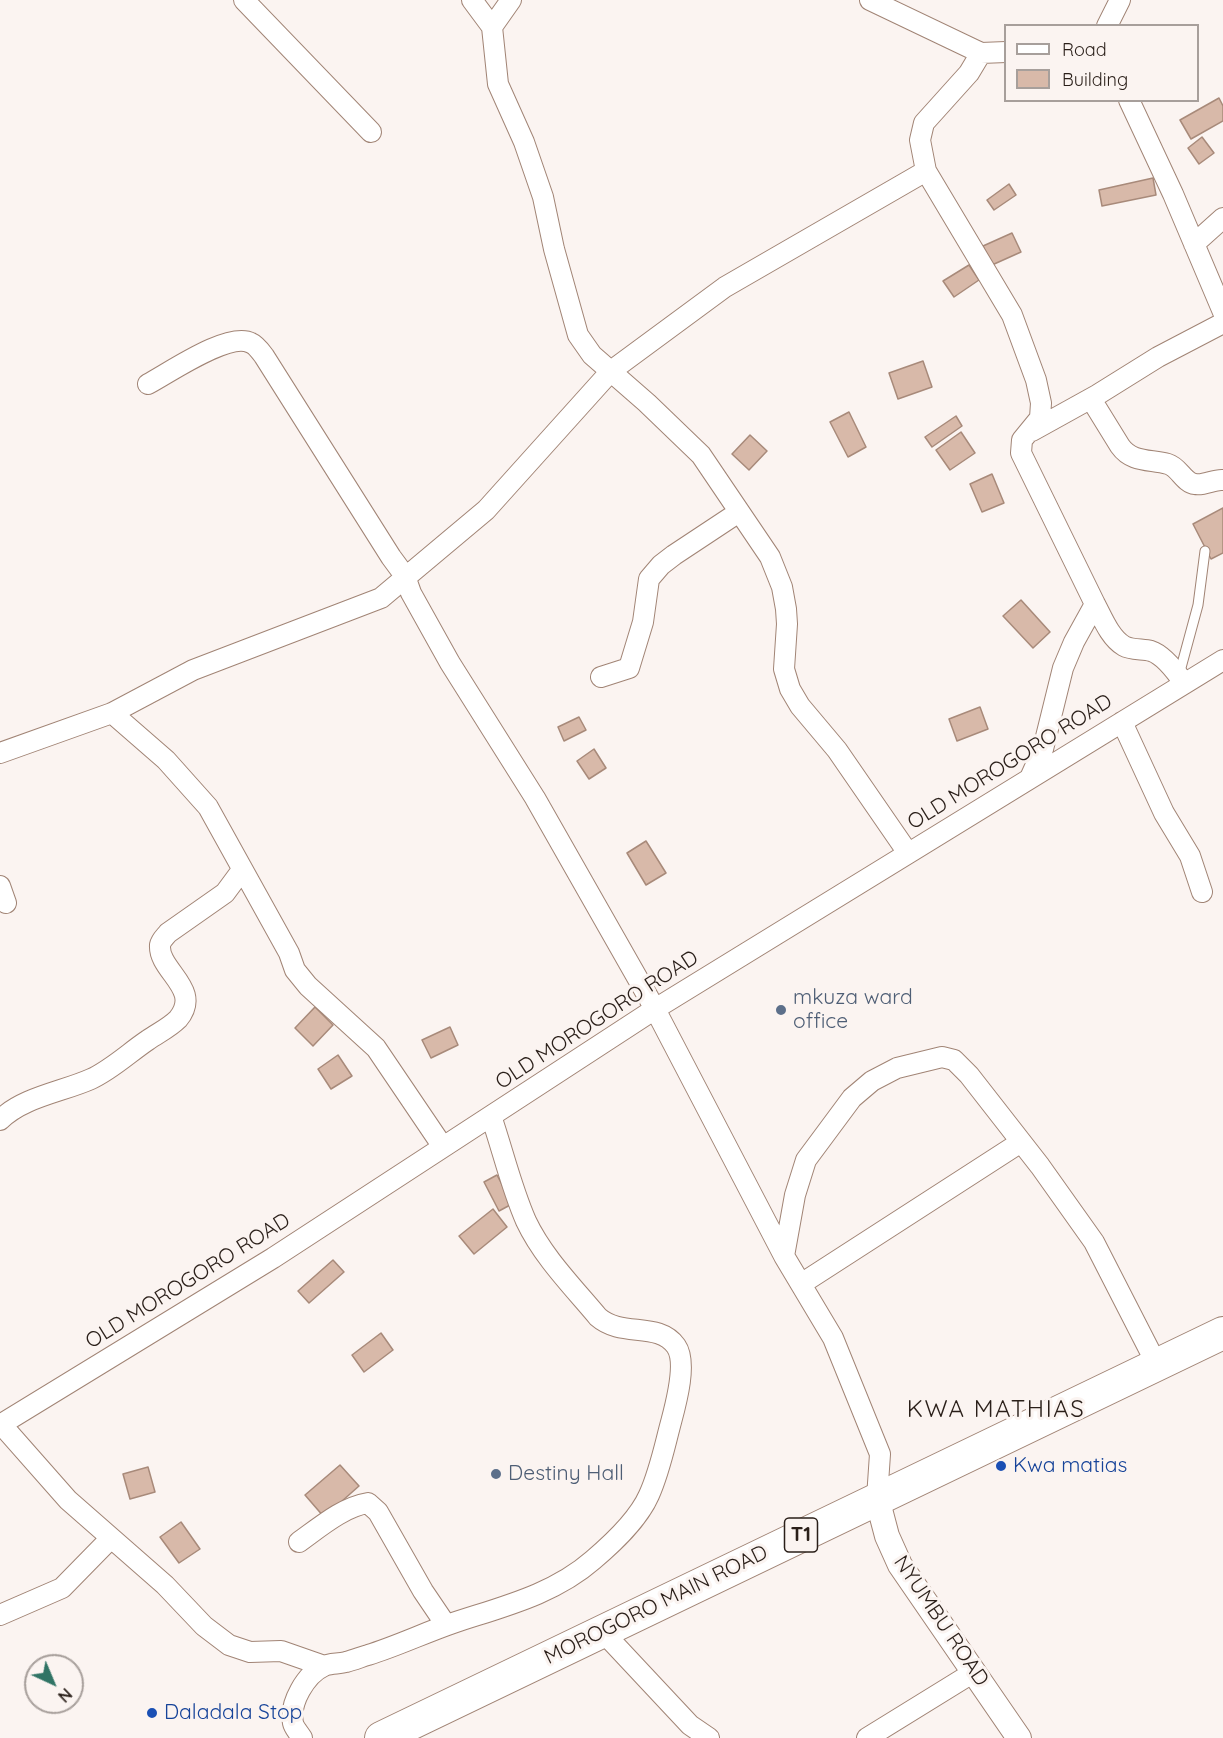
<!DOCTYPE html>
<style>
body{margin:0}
#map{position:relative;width:1223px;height:1738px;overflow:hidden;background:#fbf4f1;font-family:Quicksand,sans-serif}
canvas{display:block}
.legend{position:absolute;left:1004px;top:24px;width:195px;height:78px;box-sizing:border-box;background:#fbf4f1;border:2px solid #a79f9b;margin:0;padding:8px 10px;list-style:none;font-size:18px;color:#2a1f19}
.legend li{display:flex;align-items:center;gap:12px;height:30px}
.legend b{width:30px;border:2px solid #a79f9b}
.north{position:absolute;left:24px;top:1654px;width:60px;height:60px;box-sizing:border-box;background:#fbf4f1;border:2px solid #a79f9b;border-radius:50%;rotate:136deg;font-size:16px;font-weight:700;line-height:24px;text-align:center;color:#2a1f19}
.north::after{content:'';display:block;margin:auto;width:21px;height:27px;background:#307465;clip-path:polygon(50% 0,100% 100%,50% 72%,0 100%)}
</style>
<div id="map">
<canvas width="1223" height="1738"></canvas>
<ul class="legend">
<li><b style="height:8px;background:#fff"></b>Road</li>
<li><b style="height:16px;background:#d8b9a9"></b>Building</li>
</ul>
<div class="north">N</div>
</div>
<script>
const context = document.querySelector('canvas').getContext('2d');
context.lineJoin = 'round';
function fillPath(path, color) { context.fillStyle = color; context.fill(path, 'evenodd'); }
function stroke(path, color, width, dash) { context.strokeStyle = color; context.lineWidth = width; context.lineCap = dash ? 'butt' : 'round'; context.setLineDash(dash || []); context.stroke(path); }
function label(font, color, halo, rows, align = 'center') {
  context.font = font + ' Quicksand,sans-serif'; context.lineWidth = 6; context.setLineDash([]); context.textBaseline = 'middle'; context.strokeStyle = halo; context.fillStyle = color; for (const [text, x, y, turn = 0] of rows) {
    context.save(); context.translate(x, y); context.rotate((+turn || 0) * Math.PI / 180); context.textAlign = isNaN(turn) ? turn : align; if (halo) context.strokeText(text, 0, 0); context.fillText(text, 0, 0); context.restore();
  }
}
const building = new Path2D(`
 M 1219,98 L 1223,106 L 1223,121 L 1191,139 L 1180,120 Z
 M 1202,137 L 1214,153 L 1199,164 L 1188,148 Z
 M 1153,178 L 1156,195 L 1102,206 L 1099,190 Z
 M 1009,184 L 1016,195 L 994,210 L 987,200 Z
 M 1012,233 L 1021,252 L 992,265 L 983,246 Z
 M 969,265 L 979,280 L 954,297 L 943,281 Z
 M 923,361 L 932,387 L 898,399 L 889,373 Z
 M 849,412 L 866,447 L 848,457 L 830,422 Z
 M 956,416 L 962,426 L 932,447 L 925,437 Z
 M 961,432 L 975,453 L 950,470 L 936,450 Z
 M 750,435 L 767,451 L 749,470 L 732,454 Z
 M 992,474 L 1004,503 L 982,512 L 970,484 Z
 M 1223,508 L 1223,553 L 1211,559 L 1193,524 Z
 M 1021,600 L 1050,632 L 1033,648 L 1003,616 Z
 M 980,707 L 988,729 L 957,741 L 949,719 Z
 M 579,717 L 586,730 L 564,741 L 558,727 Z
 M 594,749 L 606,768 L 589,779 L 577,761 Z
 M 646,841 L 666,873 L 646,885 L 627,853 Z
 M 315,1007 L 333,1025 L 313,1046 L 295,1028 Z
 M 450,1027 L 458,1045 L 431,1058 L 422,1040 Z
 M 338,1055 L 352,1076 L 331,1089 L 318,1069 Z
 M 497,1175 L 512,1204 L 499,1211 L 484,1182 Z
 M 493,1209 L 507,1227 L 474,1254 L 459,1236 Z
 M 333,1260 L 344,1272 L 309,1303 L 298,1291 Z
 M 381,1333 L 393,1350 L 364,1372 L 352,1355 Z
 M 340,1465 L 359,1486 L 324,1517 L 305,1495 Z
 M 148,1467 L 155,1492 L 130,1499 L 123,1474 Z
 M 181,1522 L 200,1549 L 179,1563 L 160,1537 Z`);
const service = new Path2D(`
 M 1179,675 L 1198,605 L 1205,551`);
const minor = new Path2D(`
 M 244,0 L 371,132
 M 472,0 L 492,27 L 498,84 L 524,142 L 543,197 L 554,249 L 578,335 L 592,355 L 647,403 L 701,455 L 770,557 L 782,587 L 786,609 L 787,624 L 784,669 L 790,689 L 800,706 L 837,750 L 908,853
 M 870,0 L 981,53 L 1006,52
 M 1107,26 L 1120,0
 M 492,27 L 511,0
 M 981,53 L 969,73 L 924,123 L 920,140 L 926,171 L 1012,315 L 1036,380 L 1041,403 L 1040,418 L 1022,440 L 1021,453 L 1095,604 C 1102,617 1110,638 1124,646 C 1131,650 1143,649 1151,651 C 1164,655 1177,673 1184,683
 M 1129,100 L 1173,194 L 1223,312
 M 1194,244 L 1223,218
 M 148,384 C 169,373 229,331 251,343 C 256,345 261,352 264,356 L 391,557 L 405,576 L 411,593 L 450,663 L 535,798 L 655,1009 L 784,1256 L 833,1338 L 880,1454 L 877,1498
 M 1091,399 L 1120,446 C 1132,463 1150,459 1168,464 C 1179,467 1184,483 1195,484 C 1204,486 1214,479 1223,480
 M 1032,431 L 1097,395 L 1158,357 L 1223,323
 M 601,677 L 629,668 L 643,622 L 649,579 L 661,565 L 674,555 L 739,512
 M 112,713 L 166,760 L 208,807 L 289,953 L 295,970 L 308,986 L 376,1048 L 443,1147
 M 1122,722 L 1164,813 L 1190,856 L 1202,892
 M 0,753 L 112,713 L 193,670 L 381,598 L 486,510 L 611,371 L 725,287 L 926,171
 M 1030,778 L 1043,749 L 1063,668 L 1074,642 L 1095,604
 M 0,886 L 6,903
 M 0,1120 C 23,1097 62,1092 91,1079 C 111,1070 130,1052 148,1040 C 158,1033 169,1028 178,1019 C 203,989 158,971 160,945 C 161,940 165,937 168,933 L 225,893 L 242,870
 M 784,1256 L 795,1195 L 806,1160 L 852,1098 L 872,1081 L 897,1068 L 942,1057 L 954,1060 L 969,1075 L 1040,1166 L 1094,1242 L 1157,1365
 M 801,1284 L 1021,1142
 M 1,1424 L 68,1500 L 165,1585 L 204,1626 L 229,1645 L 250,1652 L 281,1651 L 324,1666
 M 0,1425 L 273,1258 L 655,1009 L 1223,660
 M 299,1542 C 320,1527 343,1507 368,1503 L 378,1512 L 423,1591 L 446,1625
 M 0,1615 L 62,1588 L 111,1538
 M 602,1631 L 690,1725 L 709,1738
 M 302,1738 C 299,1733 294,1728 293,1723 C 289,1703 306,1674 324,1666 C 330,1663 339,1664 346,1662 C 354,1660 361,1657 368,1655 C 397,1646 424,1633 453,1623 C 501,1607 553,1595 593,1560 C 613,1543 638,1520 649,1495 C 659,1473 664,1449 670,1426 C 675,1407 688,1363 676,1346 C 658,1321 622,1338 598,1317 C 573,1287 543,1257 526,1221 C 511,1187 503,1151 491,1116
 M 867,1738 L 974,1672`);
const tertiary = new Path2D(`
 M 877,1498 L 887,1536 L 900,1565 L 1019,1738`);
const trunk = new Path2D(`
 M 381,1738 L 1223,1333`);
const markers = [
 [781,1010,6,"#5c6f8a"],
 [1001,1466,6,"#1a4fb4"],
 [496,1474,6,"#5c6f8a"],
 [152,1713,6,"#1a4fb4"]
];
const shields = [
 [801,1535,33]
];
const shieldNames = [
 ["T1",801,1535]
];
const streetNames = [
 ["OLD MOROGORO ROAD",1010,762,-32],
 ["OLD MOROGORO ROAD",597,1020,-33],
 ["OLD MOROGORO ROAD",188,1281,-32],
 ["MOROGORO MAIN ROAD",656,1605,-26],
 ["NYUMBU ROAD",941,1621,56]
];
const serviceNames = [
 ["mkuza ward",793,998],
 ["office",793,1022],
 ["Destiny Hall",508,1474]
];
const transitNames = [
 ["Kwa matias",1013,1466],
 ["Daladala Stop",164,1713]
];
const quarterNames = [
 ["KWA MATHIAS",996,1410]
];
fillPath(building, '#d8b9a9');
stroke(building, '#a88a7a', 1.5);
stroke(service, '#a18475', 11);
stroke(minor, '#a18475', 22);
stroke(tertiary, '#a18475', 26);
stroke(trunk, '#a18475', 34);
stroke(service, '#fff', 9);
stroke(minor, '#fff', 20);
stroke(tertiary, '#fff', 24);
stroke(trunk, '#fff', 32);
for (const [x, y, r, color] of markers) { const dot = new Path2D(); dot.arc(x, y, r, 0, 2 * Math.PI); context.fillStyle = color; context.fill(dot); stroke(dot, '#fbf4f1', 2); }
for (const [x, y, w] of shields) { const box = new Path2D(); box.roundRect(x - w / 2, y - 17, w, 34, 4.5); context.fillStyle = '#fbf4f1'; context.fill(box); stroke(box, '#2a1f19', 1.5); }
label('bold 20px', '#2a1f19', null, shieldNames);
label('21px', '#2a1f19', '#fbf4f1', streetNames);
label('21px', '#4e5e75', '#fbf4f1', serviceNames, 'left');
label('21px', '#164399', '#fbf4f1', transitNames, 'left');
context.letterSpacing = '1.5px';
label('24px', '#2a1f19', '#fbf4f1', quarterNames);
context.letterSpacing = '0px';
</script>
